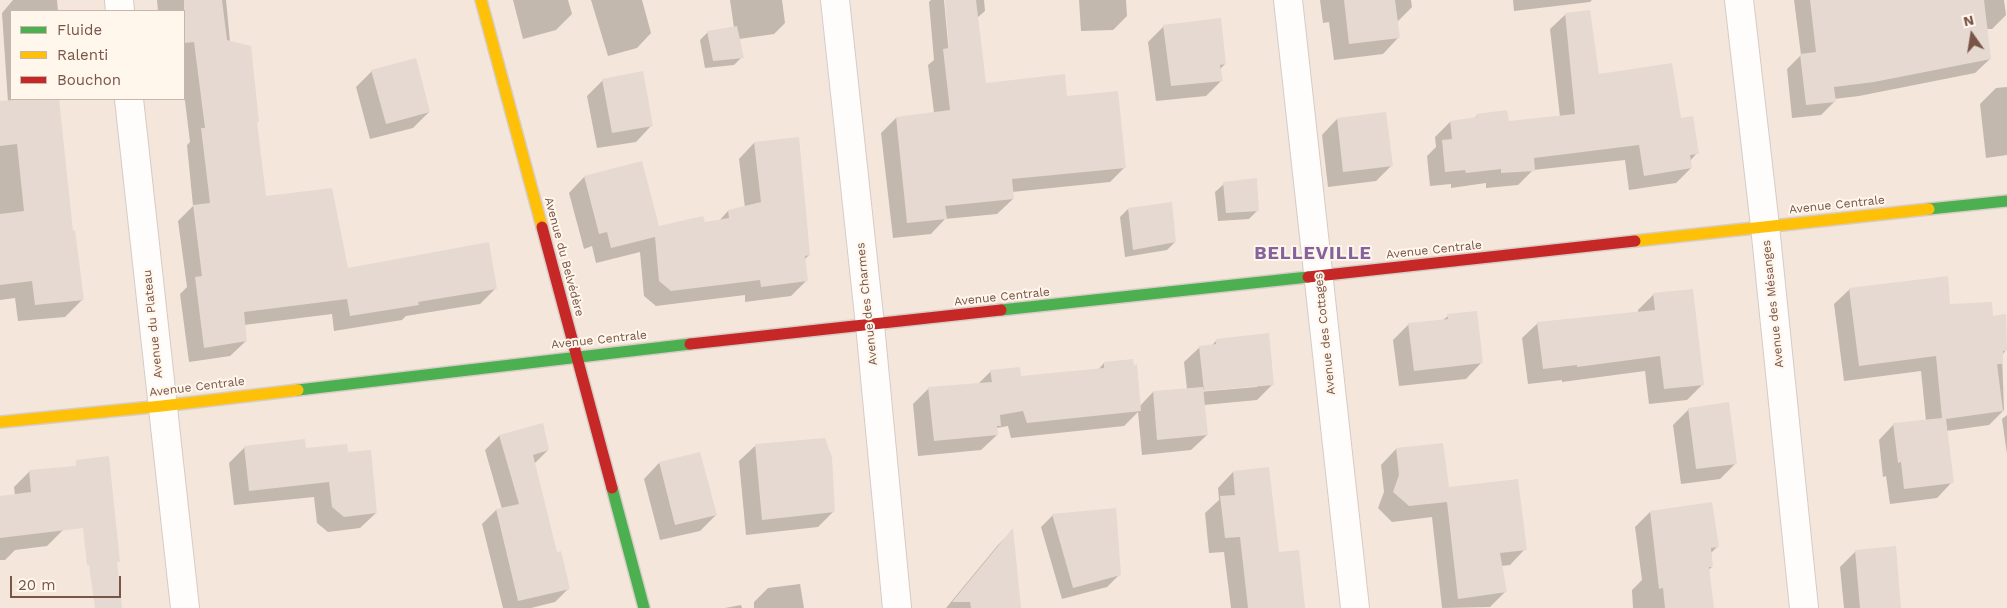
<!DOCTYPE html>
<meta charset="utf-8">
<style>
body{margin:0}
#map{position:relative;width:2007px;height:608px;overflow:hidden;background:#f8f1ea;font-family:"Work Sans",sans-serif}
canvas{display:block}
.legend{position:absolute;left:10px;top:10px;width:175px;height:90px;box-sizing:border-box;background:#fff6ec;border:1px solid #c9b6aa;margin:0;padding:6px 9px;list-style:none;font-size:15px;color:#795547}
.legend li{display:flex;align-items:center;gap:10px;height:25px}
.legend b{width:25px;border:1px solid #c9b6aa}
.north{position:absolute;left:1947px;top:10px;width:50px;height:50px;-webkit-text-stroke:4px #fff6ec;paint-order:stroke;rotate:347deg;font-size:14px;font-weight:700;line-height:20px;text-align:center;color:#795547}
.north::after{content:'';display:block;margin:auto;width:18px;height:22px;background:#795547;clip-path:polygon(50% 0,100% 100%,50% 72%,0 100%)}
.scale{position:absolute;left:10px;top:576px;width:111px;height:22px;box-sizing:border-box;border:2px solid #795547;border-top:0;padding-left:6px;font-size:15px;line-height:18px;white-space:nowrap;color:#795547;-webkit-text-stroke:4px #fff6ec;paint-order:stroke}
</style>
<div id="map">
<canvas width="2007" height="608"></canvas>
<ul class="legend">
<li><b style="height:6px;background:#4caf50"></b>Fluide</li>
<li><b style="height:6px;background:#ffc107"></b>Ralenti</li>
<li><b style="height:6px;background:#c62828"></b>Bouchon</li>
</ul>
<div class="north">N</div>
<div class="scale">20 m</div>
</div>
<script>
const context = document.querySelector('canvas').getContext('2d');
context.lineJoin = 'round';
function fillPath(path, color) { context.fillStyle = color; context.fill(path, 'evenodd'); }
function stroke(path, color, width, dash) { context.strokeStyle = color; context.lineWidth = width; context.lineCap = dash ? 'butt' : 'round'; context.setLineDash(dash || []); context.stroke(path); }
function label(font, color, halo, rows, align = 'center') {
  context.font = font + ' "Work Sans",sans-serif'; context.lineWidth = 4; context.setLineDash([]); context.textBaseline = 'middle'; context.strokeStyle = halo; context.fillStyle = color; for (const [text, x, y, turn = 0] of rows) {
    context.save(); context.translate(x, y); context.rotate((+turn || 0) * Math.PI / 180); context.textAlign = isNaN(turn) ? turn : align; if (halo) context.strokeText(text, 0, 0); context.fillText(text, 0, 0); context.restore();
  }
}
const residential = new Path2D(`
 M 0,0 L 2007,0 L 2007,608 L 0,608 ZM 11,11 L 184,11 L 184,99 L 11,99 Z`);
const shadow = new Path2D(`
 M 13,0 L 57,0 L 58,11 L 11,11 L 11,99 L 58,99 L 72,232 L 82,300 L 65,317 L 18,321 L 15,298 L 0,300 L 0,103 L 8,102 L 2,13 Z
 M 157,0 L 226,0 L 230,42 L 256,123 L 264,198 L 347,269 L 495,289 L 480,304 L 406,316 L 402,320 L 334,331 L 332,314 L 244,325 L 246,341 L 230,356 L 189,362 L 180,294 L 187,287 L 178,221 L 193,206 L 187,145 L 190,142 L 184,93 L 184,11 L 158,11 Z
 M 513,0 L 568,0 L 572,14 L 556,30 L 523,39 Z
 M 591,0 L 642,0 L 651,33 L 637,48 L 608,56 Z
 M 730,0 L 782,0 L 785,23 L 774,34 L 739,39 L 742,57 L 734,65 L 705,68 L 700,40 L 708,32 L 734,28 Z
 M 931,0 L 944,0 L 949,55 L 951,55 L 946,0 L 984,0 L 985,11 L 977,18 L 985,85 L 1066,98 L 1125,167 L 1110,182 L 1012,192 L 1013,199 L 997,214 L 945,219 L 931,234 L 893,238 L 881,133 L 896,118 L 934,113 L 928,65 L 934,60 L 929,2 Z
 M 1079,0 L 1126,0 L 1127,16 L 1113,30 L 1081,31 Z
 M 1320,0 L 1411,0 L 1412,7 L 1397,22 L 1398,38 L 1383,54 L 1334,60 L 1329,22 L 1323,23 Z
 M 1513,0 L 1592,0 L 1590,2 L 1514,11 Z
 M 1794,0 L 2004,0 L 2006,15 L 1992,29 L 1986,29 L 1990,59 L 1975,73 L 1859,96 L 1834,99 L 1835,101 L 1821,115 L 1792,118 L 1787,69 L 1801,55 Z
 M 1566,14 L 1598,76 L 1680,119 L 1697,153 L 1690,161 L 1691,168 L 1676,183 L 1629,190 L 1625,160 L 1533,170 L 1518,185 L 1486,188 L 1486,183 L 1451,188 L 1451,184 L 1430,186 L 1427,156 L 1436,147 L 1435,137 L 1450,122 L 1473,119 L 1477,116 L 1508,123 L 1560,117 L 1550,29 Z
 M 1164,26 L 1225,64 L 1220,69 L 1221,81 L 1206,96 L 1156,101 L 1148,42 Z
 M 372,71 L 429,112 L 413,128 L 370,139 L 356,87 Z
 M 603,80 L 651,126 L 636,142 L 597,148 L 587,96 Z
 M 2007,87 L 2007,155 L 1986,158 L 1980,104 L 1996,88 Z
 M 1337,119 L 1391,166 L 1376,181 L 1328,187 L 1322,135 Z
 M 797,138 L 809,255 L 804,260 L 806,281 L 791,296 L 745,302 L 745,295 L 656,306 L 644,296 L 640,252 L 596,263 L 592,246 L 584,249 L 569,193 L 584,177 L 641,162 L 658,228 L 704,224 L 719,221 L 728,211 L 745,208 L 739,159 L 754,143 Z
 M 1224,184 L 1257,211 L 1249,219 L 1218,221 L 1215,192 Z
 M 1128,209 L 1175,242 L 1167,250 L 1125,257 L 1120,217 Z
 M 1850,289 L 1949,305 L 1992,317 L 2006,350 L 2002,355 L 2004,410 L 1989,425 L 1946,431 L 1952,482 L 1937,498 L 1890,504 L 1886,476 L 1883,477 L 1879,440 L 1894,424 L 1926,421 L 1921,371 L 1844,381 L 1834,304 Z
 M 1654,294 L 1703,384 L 1687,400 L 1649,404 L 1645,371 L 1562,382 L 1562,380 L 1528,384 L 1522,338 L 1538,323 L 1638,313 L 1638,310 Z
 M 1448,316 L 1481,363 L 1466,379 L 1399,386 L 1393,340 L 1409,324 L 1443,320 Z
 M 1217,340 L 1273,384 L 1257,400 L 1204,405 L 1207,435 L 1191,450 L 1142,455 L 1138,412 L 1124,426 L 1011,438 L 1008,426 L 997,428 L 997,435 L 981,450 L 918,456 L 913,404 L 929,388 L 978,384 L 991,371 L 1020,378 L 1098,370 L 1104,363 L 1139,407 L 1153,392 L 1187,389 L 1184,362 L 1200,347 L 1212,345 ZM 1257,385 L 1257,387 L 1198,392 L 1198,390 Z
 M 1689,409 L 1736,463 L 1720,479 L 1681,484 L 1673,425 Z
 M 2007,415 L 2007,454 L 2002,419 Z
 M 499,436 L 548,450 L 534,464 L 556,554 L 569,588 L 555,602 L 531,608 L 503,608 L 482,524 L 496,510 L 502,509 L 485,450 Z
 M 755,446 L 834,511 L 818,527 L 746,535 L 739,461 Z
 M 245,447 L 347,453 L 376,513 L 360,528 L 328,532 L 317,523 L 314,497 L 234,505 L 229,463 Z
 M 1396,449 L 1525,549 L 1510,565 L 1501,566 L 1506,591 L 1490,607 L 1442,608 L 1432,517 L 1392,522 L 1378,508 L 1384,492 L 1381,465 Z
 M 659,463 L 716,515 L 700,531 L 660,540 L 644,479 Z
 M 30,471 L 63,530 L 47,546 L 15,550 L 5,560 L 0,560 L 0,497 L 15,496 L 14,487 Z
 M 1233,472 L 1278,553 L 1304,608 L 1231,608 L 1224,552 L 1209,553 L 1205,513 L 1219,500 L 1218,488 Z
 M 1650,512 L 1718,546 L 1710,554 L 1712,567 L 1708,570 L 1712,608 L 1633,608 L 1632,590 L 1642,580 L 1635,527 Z
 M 1053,515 L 1119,575 L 1107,587 L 1062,599 L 1041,527 Z
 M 1012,531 L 1020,608 L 946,608 L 998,545 Z
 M 1856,551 L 1900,608 L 1844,608 L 1840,567 Z
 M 800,584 L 804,608 L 754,608 L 754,602 L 768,588 Z
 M 741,605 L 742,608 L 725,608 Z`);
const building = new Path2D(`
 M 184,0 L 222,0 L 227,40 L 251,46 L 259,122 L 257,122 L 266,196 L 332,188 L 348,268 L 489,242 L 497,289 L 418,302 L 419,305 L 350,316 L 347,299 L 244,312 L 247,341 L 204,348 L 195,277 L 202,276 L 193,205 L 210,203 L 201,128 L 205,128 L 194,42 L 184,43 Z
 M 945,0 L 976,0 L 986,83 L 1065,74 L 1067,96 L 1118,91 L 1126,168 L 1012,179 L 1014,199 L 945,206 L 947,219 L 907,223 L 896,117 L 950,110 L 943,49 L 949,48 Z
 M 1344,0 L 1395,0 L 1400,38 L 1349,44 Z
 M 1810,0 L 1984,0 L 1991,59 L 1874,82 L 1834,87 L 1836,102 L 1806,105 L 1800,54 L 1816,52 Z
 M 1590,10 L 1599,74 L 1672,63 L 1681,118 L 1693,116 L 1699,154 L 1690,155 L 1692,168 L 1644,176 L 1639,145 L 1534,158 L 1535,171 L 1501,173 L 1501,169 L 1466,173 L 1465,170 L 1445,172 L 1442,140 L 1452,139 L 1450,121 L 1477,117 L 1476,114 L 1507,110 L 1509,121 L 1575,114 L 1565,13 Z
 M 1221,18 L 1226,64 L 1220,65 L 1223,81 L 1171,86 L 1163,25 Z
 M 737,26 L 744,58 L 713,61 L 707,31 Z
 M 416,58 L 430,112 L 386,124 L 371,70 Z
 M 643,71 L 653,126 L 612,133 L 602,79 Z
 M 27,99 L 59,99 L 73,231 L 75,230 L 84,300 L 35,305 L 32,281 L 0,285 L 0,214 L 24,211 L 17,144 L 0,146 L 0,101 Z
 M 1386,112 L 1393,166 L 1343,172 L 1337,118 Z
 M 799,137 L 810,255 L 805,256 L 808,281 L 761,287 L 760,280 L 671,291 L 659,281 L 655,237 L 611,248 L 607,232 L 599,234 L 584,176 L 642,161 L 659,226 L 703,216 L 705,222 L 729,218 L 728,210 L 761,202 L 754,142 Z
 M 1257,178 L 1259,211 L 1226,213 L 1223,182 Z
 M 1172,202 L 1176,242 L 1133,250 L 1128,208 Z
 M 1948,276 L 1950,304 L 1992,302 L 1993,316 L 2006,314 L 2007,351 L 2003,351 L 2003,364 L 1997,364 L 2003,411 L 1946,419 L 1954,483 L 1904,489 L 1901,462 L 1898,463 L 1893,423 L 1942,418 L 1936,356 L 1859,366 L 1849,288 Z
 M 1693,289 L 1704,385 L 1664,389 L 1660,356 L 1577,367 L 1577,365 L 1543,369 L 1537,322 L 1655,310 L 1653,293 Z
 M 1477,311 L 1483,363 L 1414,371 L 1408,323 L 1448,319 L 1447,314 Z
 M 1269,333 L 1274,385 L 1204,391 L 1199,346 L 1216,344 L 1216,339 Z
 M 1133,359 L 1134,365 L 1137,364 L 1141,411 L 1027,423 L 1023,411 L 1000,415 L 1001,426 L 997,426 L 998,435 L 934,441 L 928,387 L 992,382 L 990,370 L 1020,367 L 1021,376 L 1104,368 L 1104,362 Z
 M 1203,387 L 1208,435 L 1157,440 L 1153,391 Z
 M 1729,402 L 1737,464 L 1696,469 L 1688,408 Z
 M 543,423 L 549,450 L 533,455 L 557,552 L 561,551 L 570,589 L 518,601 L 496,509 L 519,504 L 499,435 Z
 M 825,438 L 832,457 L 835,512 L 762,520 L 755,444 Z
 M 305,439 L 306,448 L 347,444 L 348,452 L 371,450 L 377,513 L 344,517 L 332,507 L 329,482 L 249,491 L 244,446 Z
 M 1443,443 L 1449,487 L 1518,479 L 1527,550 L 1500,553 L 1507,592 L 1458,599 L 1447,502 L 1409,506 L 1393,492 L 1399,475 L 1396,448 Z
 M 700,452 L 717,515 L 675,525 L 659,462 Z
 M 109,456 L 120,562 L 117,562 L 122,608 L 95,608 L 89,565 L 87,565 L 83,528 L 0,538 L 0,496 L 31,492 L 29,470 L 76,466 L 76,460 Z
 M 1269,467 L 1279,552 L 1299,550 L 1305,608 L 1248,608 L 1240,537 L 1225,538 L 1220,496 L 1235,495 L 1233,471 Z
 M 1712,502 L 1719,547 L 1711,548 L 1713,567 L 1709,567 L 1714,608 L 1665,608 L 1663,588 L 1659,589 L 1650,511 Z
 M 1116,508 L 1121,575 L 1073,588 L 1052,514 Z
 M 1013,528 L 1021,608 L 971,608 L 970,602 L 952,602 Z
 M 1896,546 L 1901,608 L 1860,608 L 1855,550 Z`);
const street = new Path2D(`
 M 119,0 L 120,11
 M 835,0 L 870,325 L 897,608
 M 1288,0 L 1355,608
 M 1739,0 L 1765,226 L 1804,608
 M 129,99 L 185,608`);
const fast = new Path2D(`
 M 1929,209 L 2007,201
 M 1001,310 L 1308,277
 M 298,390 L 690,344
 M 612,488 L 644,608`);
const slow = new Path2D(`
 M 481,0 L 542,227
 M 1635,241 L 1929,209
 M 0,422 L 162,406 L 298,390`);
const jam = new Path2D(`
 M 542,227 L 612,488
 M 1308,277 L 1635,241
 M 690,344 L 1001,310`);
const streetNames = [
 ["Avenue Centrale",1837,205,-6],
 ["Avenue Centrale",1434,250,-6],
 ["Avenue du Belvédère",564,257,75],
 ["Avenue Centrale",1002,297,-6],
 ["Avenue des Charmes",867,304,-96],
 ["Avenue des Mésanges",1773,304,-96],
 ["Avenue du Plateau",153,324,-96],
 ["Avenue des Cottages",1325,334,-96],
 ["Avenue Centrale",599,340,-6],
 ["Avenue Centrale",197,387,-7]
];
const districtNames = [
 ["BELLEVILLE",1313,254]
];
fillPath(residential, '#f4e6da');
fillPath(shadow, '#0003');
fillPath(building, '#e5d9d1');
stroke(street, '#d6ccc6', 30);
stroke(fast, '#d7cdc6', 14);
stroke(slow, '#d7cdc6', 14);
stroke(jam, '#d7cdc6', 14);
stroke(street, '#fefdfc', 28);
stroke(fast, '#4caf50', 11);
stroke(slow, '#ffc107', 11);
stroke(jam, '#c62828', 11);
label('12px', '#795547', '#fff6ec', streetNames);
context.letterSpacing = '1px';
label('bold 18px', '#85629d', '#fff6ec', districtNames);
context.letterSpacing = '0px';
</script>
